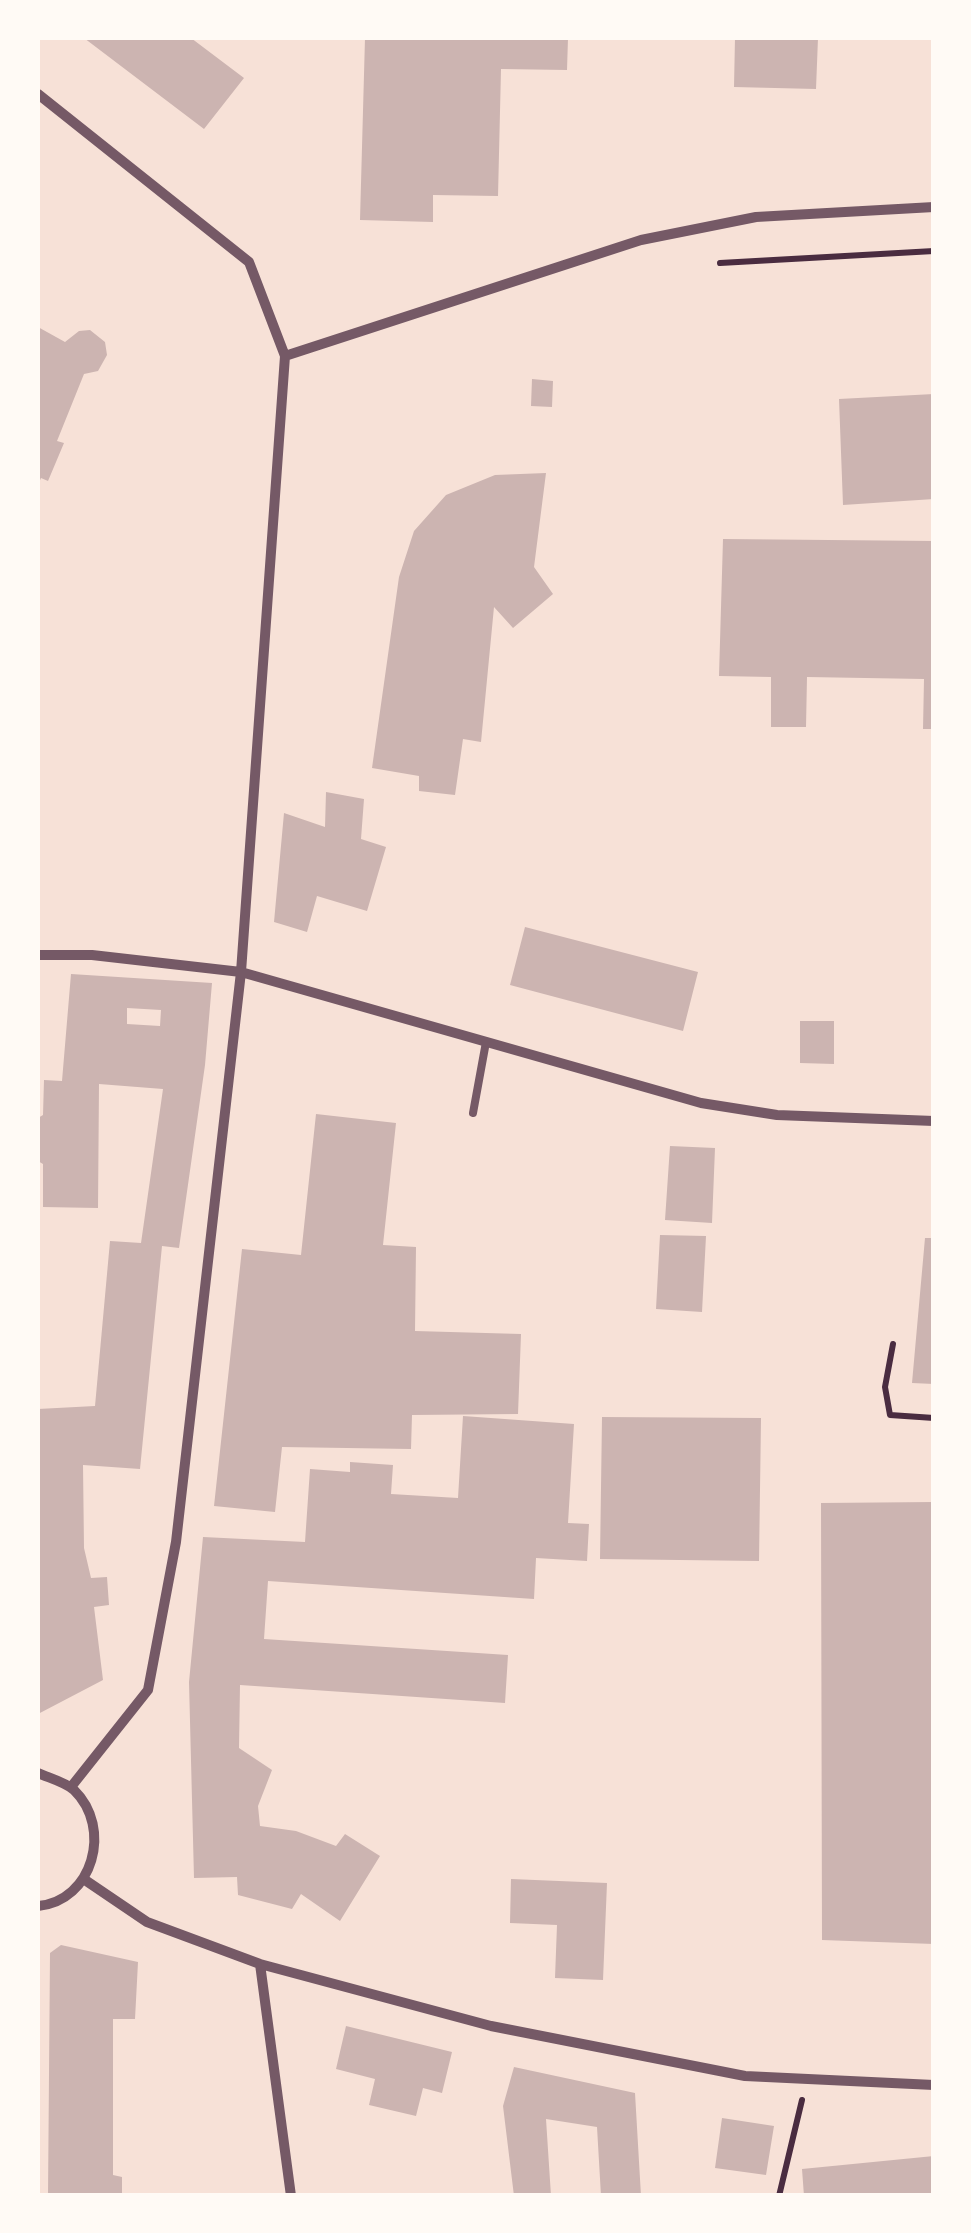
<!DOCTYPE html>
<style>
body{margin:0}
#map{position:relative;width:971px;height:2233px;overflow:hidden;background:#f7e1d7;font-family:Roboto,sans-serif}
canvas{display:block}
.frame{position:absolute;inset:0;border:40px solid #fffaf5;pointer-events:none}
</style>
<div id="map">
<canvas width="971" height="2233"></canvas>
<div class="frame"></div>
</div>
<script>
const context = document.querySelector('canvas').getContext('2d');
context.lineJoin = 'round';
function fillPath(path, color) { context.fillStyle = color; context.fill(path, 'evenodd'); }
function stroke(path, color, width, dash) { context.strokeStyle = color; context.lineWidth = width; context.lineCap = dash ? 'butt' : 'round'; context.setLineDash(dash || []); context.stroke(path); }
const building = new Path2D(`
 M 84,38 L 191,38 L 244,78 L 204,129 Z
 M 365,38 L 568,38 L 567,70 L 501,69 L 498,196 L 433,195 L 433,222 L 360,220 Z
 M 735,38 L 818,38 L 816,89 L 734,87 Z
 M 38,327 L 65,342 L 79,331 L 90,330 L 105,342 L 107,355 L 98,371 L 84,374 L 57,441 L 64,443 L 48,481 L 41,478 L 38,485 Z
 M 532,379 L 553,381 L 552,407 L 531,406 Z
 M 934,394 L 934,499 L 843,505 L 839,399 Z
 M 546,473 L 534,567 L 553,594 L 513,628 L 494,607 L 481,742 L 463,739 L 455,795 L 419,791 L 419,776 L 372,768 L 399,577 L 414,531 L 446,495 L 495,475 Z
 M 723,539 L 934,541 L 934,729 L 923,729 L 924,679 L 807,677 L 806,727 L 771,727 L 771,677 L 719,676 Z
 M 326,792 L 364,799 L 361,839 L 386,847 L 367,911 L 317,896 L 307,932 L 274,922 L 284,813 L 325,827 Z
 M 525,927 L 698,972 L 683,1031 L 510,985 Z
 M 71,974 L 212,983 L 205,1065 L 179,1248 L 162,1246 L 140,1469 L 83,1465 L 84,1548 L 91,1578 L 107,1577 L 109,1605 L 94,1607 L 103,1680 L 38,1714 L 38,1409 L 95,1406 L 110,1241 L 141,1243 L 163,1089 L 99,1084 L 98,1208 L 43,1207 L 43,1164 L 38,1161 L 38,1118 L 43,1115 L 44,1080 L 62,1081 ZM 127,1008 L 161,1010 L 160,1026 L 127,1024 Z
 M 800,1021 L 834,1021 L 834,1064 L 800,1063 Z
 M 316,1114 L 396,1123 L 383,1245 L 416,1247 L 415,1331 L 521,1334 L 518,1414 L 412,1415 L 411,1449 L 282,1447 L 275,1512 L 214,1506 L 242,1249 L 301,1255 Z
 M 670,1146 L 715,1148 L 712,1223 L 665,1220 Z
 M 660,1235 L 706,1236 L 702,1312 L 656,1309 Z
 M 925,1238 L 934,1238 L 934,1384 L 912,1383 Z
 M 463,1416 L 574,1424 L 568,1523 L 589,1524 L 587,1561 L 536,1558 L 534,1599 L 268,1581 L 264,1639 L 508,1655 L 505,1703 L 240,1685 L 239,1748 L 272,1770 L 258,1806 L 260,1826 L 296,1831 L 336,1846 L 345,1834 L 380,1856 L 340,1921 L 301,1894 L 292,1909 L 238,1895 L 237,1877 L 194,1878 L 189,1682 L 203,1537 L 305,1542 L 310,1469 L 350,1472 L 350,1462 L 393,1465 L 391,1494 L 458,1498 Z
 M 602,1417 L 761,1418 L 759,1561 L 600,1559 Z
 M 934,1502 L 934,1944 L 822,1940 L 821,1503 Z
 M 511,1879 L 607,1883 L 603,1980 L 555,1978 L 557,1925 L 510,1923 Z
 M 61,1945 L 138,1962 L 135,2019 L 113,2019 L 113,2175 L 122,2177 L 122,2196 L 48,2196 L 50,1953 Z
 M 346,2026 L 452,2052 L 442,2093 L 423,2088 L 416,2116 L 369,2105 L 375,2079 L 336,2069 Z
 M 514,2067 L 635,2093 L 641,2196 L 601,2196 L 597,2127 L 546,2119 L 551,2196 L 514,2196 L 503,2106 Z
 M 722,2118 L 774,2126 L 766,2175 L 715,2168 Z
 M 934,2156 L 934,2196 L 804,2196 L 802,2169 Z`);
const path = new Path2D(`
 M 720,263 L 934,251
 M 893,1344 L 885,1387 L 890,1415 L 934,1418
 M 779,2196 L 802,2100`);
const service = new Path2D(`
 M 473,1113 L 486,1042`);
const minor = new Path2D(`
 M 38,94 L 249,262 L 285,356 L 241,972 L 176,1542 L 148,1690 L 71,1787
 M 285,356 L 641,240 L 756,217 L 934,207
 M 38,955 L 92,955 L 241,972 L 701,1103 L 777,1115 L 934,1121
 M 38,1773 C 49,1778 65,1782 74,1790 C 113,1828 93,1901 38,1906
 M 85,1880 L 147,1922 L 260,1964 L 491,2026 L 745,2076 L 934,2085
 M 260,1964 L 291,2196`);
fillPath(building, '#ccb4b1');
stroke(path, '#4a2c40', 6);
stroke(service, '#755966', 8);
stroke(minor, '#755966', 10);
</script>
